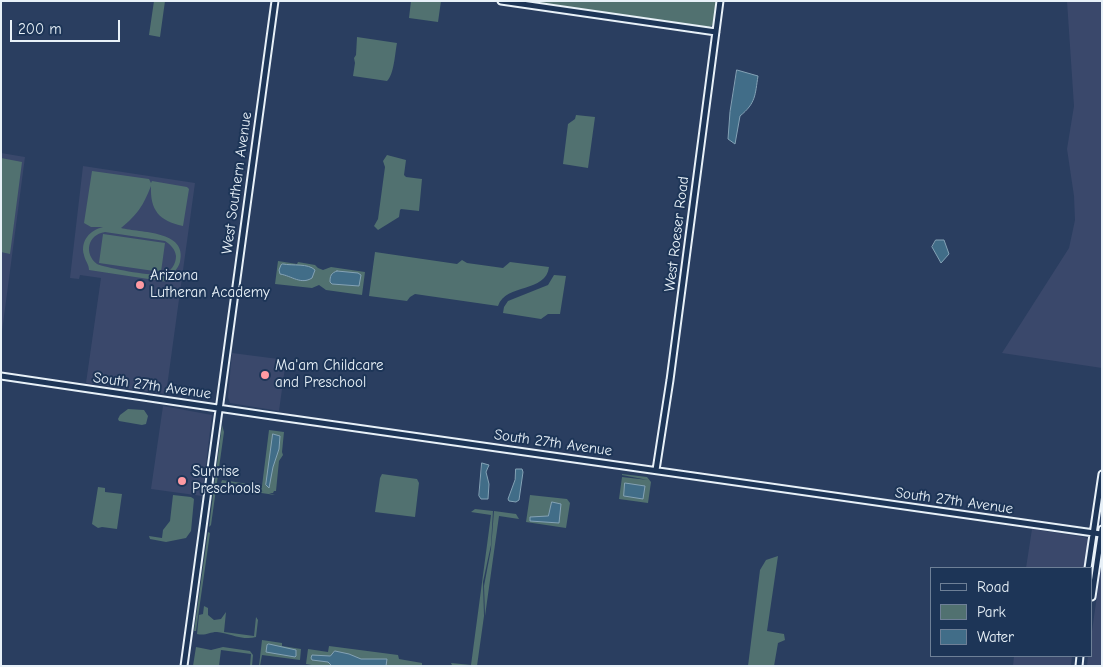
<!DOCTYPE html>
<style>
body{margin:0}
#map{position:relative;width:1103px;height:667px;overflow:hidden;background:#2a3e60;font-family:"Comic Neue",sans-serif}
canvas{display:block}
.frame{position:absolute;inset:0;border:2px solid #e8f1f8;pointer-events:none}
.legend{position:absolute;left:930px;top:567px;width:162px;height:90px;box-sizing:border-box;background:#1d3557;border:1px solid #6e8097;margin:0;padding:6px 9px;list-style:none;font-size:15px;color:#e8f1f8}
.legend li{display:flex;align-items:center;gap:10px;height:25px}
.legend b{width:25px;border:1px solid #6e8097}
.scale{position:absolute;left:10px;top:20px;width:110px;height:22px;box-sizing:border-box;border:2px solid #e8f1f8;border-top:0;padding-left:6px;font-size:15px;line-height:18px;white-space:nowrap;color:#e8f1f8;-webkit-text-stroke:4px #1d3557;paint-order:stroke}
</style>
<div id="map">
<canvas width="1103" height="667"></canvas>
<div class="frame"></div>
<ul class="legend">
<li><b style="height:6px;background:#1d3557"></b>Road</li>
<li><b style="height:14px;background:#517170"></b>Park</li>
<li><b style="height:14px;background:#416d88"></b>Water</li>
</ul>
<div class="scale">200 m</div>
</div>
<script>
const context = document.querySelector('canvas').getContext('2d');
context.lineJoin = 'round';
function fillPath(path, color) { context.fillStyle = color; context.fill(path, 'evenodd'); }
function stroke(path, color, width, dash) { context.strokeStyle = color; context.lineWidth = width; context.lineCap = dash ? 'butt' : 'round'; context.setLineDash(dash || []); context.stroke(path); }
function label(font, color, halo, rows, align = 'center') {
  context.font = font + ' "Comic Neue",sans-serif'; context.lineWidth = 4; context.setLineDash([]); context.textBaseline = 'middle'; context.strokeStyle = halo; context.fillStyle = color; for (const [text, x, y, turn = 0] of rows) {
    context.save(); context.translate(x, y); context.rotate((+turn || 0) * Math.PI / 180); context.textAlign = isNaN(turn) ? turn : align; if (halo) context.strokeText(text, 0, 0); context.fillText(text, 0, 0); context.restore();
  }
}
const built = new Path2D(`
 M 1067,1 L 1102,1 L 1102,368 L 1002,353 L 1069,248 L 1075,220 L 1074,196 L 1067,149 L 1074,106 Z
 M 1,153 L 25,157 L 1,339 Z
 M 83,166 L 195,183 L 166,394 L 86,383 L 101,278 L 80,275 L 79,279 L 70,278 Z
 M 232,353 L 286,360 L 279,411 L 230,403 L 228,397 Z
 M 163,406 L 212,415 L 202,496 L 151,489 Z
 M 1032,529 L 1084,537 L 1088,539 L 1085,568 L 1026,568 Z
 M 1102,560 L 1102,666 L 1087,666 L 1088,656 L 1092,656 L 1092,631 Z
 M 1014,656 L 1072,656 L 1071,666 L 1013,666 Z`);
const green = new Path2D(`
 M 154,1 L 165,1 L 160,37 L 149,35 Z
 M 411,1 L 441,1 L 438,22 L 409,18 Z
 M 527,1 L 718,1 L 715,22 L 713,25 L 709,27 Z
 M 357,37 L 397,43 C 395,53 394,75 387,81 L 353,76 L 355,63 L 354,58 L 356,55 Z
 M 576,115 L 595,117 L 588,168 L 563,164 L 568,124 L 575,119 Z
 M 387,155 L 406,160 L 404,175 L 406,177 L 422,179 L 419,211 L 401,209 L 400,210 L 399,217 L 378,230 L 374,226 L 378,219 L 385,167 L 383,161 Z
 M 1,158 L 22,162 L 10,254 L 1,252 Z
 M 92,171 L 149,179 L 151,183 L 152,181 L 187,187 L 189,189 L 183,226 C 159,221 150,210 151,186 C 143,206 138,214 121,228 C 140,233 188,230 180,262 C 178,271 169,274 168,282 L 89,270 C 89,264 85,261 84,255 C 80,241 90,230 103,227 L 91,227 L 84,223 ZM 105,232 L 165,241 C 171,245 175,249 176,256 C 176,264 171,272 163,274 C 154,277 106,268 97,264 C 84,254 87,235 105,232 Z
 M 103,234 L 165,243 L 161,272 L 99,263 Z
 M 375,252 L 457,264 L 462,260 L 467,263 L 503,268 L 510,262 L 549,267 C 546,293 506,283 498,306 L 415,294 L 410,297 L 407,301 L 369,296 Z
 M 278,261 L 297,264 L 298,262 L 315,265 L 318,268 L 323,270 L 331,267 L 365,272 L 362,295 L 326,290 L 319,285 L 312,288 L 275,284 Z
 M 554,275 L 566,276 L 560,314 L 548,314 L 541,319 L 503,313 L 504,307 L 508,301 L 548,285 Z
 M 128,409 L 144,410 L 148,416 L 146,424 L 142,425 L 119,421 L 118,419 L 120,415 Z
 M 222,425 L 224,432 L 211,525 L 209,527 Z
 M 269,430 L 284,432 L 282,452 L 283,455 L 279,461 L 276,491 L 274,491 L 273,493 L 269,493 L 275,495 L 221,487 L 221,484 L 240,485 L 264,492 L 243,484 L 221,483 L 222,480 L 262,486 Z
 M 382,474 L 417,479 L 419,483 L 415,517 L 375,512 L 380,478 Z
 M 622,474 L 647,477 L 651,482 L 648,503 L 619,499 L 622,477 L 648,480 L 622,475 Z
 M 98,487 L 105,488 L 105,492 L 122,494 L 117,529 L 102,527 L 98,528 L 92,524 Z
 M 173,495 L 191,497 L 194,499 L 191,531 L 186,538 L 166,542 L 150,539 L 149,536 L 162,538 L 163,530 L 170,521 Z
 M 530,495 L 567,499 L 570,503 L 566,528 L 526,522 Z
 M 475,509 L 493,511 L 491,545 L 483,582 L 484,616 L 477,666 L 452,665 L 451,663 L 471,665 L 491,515 L 471,512 Z
 M 494,511 L 516,514 L 519,519 L 499,516 L 478,666 L 485,616 L 484,586 L 491,549 Z
 M 208,532 L 210,533 L 196,631 L 194,631 Z
 M 778,556 L 767,631 L 784,634 L 785,640 L 778,643 L 774,666 L 748,666 L 760,570 L 766,560 Z
 M 204,606 L 208,608 L 208,615 L 214,620 L 221,619 L 226,612 L 224,632 L 254,636 L 256,617 L 258,620 L 256,637 C 244,641 228,633 217,632 C 209,632 206,636 197,634 L 199,615 L 203,614 Z
 M 262,640 L 282,643 L 282,646 L 301,649 L 300,660 L 262,655 L 260,666 L 259,666 Z
 M 329,646 L 398,655 L 399,659 L 422,663 L 422,665 L 425,666 L 317,666 L 306,664 L 308,649 L 328,652 Z
 M 196,647 L 211,650 L 223,647 L 250,651 L 253,655 L 252,666 L 250,666 L 251,654 L 221,650 L 219,666 L 193,666 Z`);
const water = new Path2D(`
 M 737,70 L 758,76 C 755,95 756,103 740,116 L 735,144 L 728,139 L 730,112 Z
 M 936,240 L 944,240 L 949,254 L 941,263 L 932,247 Z
 M 283,264 C 293,266 308,263 315,270 L 312,278 C 301,285 292,276 280,274 L 279,270 L 281,265 Z
 M 337,271 L 358,273 L 361,275 L 359,286 L 332,284 L 330,282 C 330,276 331,273 337,271 Z
 M 273,434 L 280,436 L 279,449 L 273,467 L 269,488 L 266,485 Z
 M 482,463 L 489,465 L 486,472 L 489,484 L 488,499 L 481,499 L 479,496 Z
 M 516,469 L 522,469 L 523,472 L 519,500 L 516,502 L 509,501 L 508,499 L 515,480 Z
 M 625,483 L 645,486 L 643,499 L 624,496 Z
 M 552,502 L 561,504 L 559,523 L 530,521 L 530,517 L 548,516 Z
 M 269,644 L 296,650 L 296,656 L 295,657 L 266,652 L 267,645 Z
 M 335,651 L 349,654 L 361,659 L 387,659 L 386,666 L 332,666 L 328,662 L 312,660 L 311,658 L 312,655 L 330,656 Z`);
const secondary = new Path2D(`
 M 501,1 L 716,32
 M 1,376 L 272,416 L 1101,534
 M 656,470 L 670,380 L 720,1
 M 1088,568 L 1102,474
 M 1092,597 L 1102,529
 M 184,666 L 275,1
 M 1079,666 L 1080,656`);
const markers = [
 [140,285,5,"#ff9aa2"],
 [265,375,5,"#ff9aa2"],
 [182,481,5,"#ff9aa2"]
];
const streetNames = [
 ["West Southern Avenue",237,183,-82],
 ["West Roeser Road",677,234,-83],
 ["South 27th Avenue",152,386,8],
 ["South 27th Avenue",553,443,8],
 ["South 27th Avenue",954,501,8]
];
const poiNames = [
 ["Arizona",150,276],
 ["Lutheran Academy",150,293],
 ["Ma'am Childcare",275,366],
 ["and Preschool",275,383],
 ["Sunrise",192,472],
 ["Preschools",192,489]
];
fillPath(built, '#3a486b');
fillPath(green, '#517170');
fillPath(water, '#416d88');
stroke(water, '#84a2b5', 1);
stroke(secondary, '#e8f1f8', 9);
stroke(secondary, '#1d3557', 5);
for (const [x, y, r, color] of markers) { const dot = new Path2D(); dot.arc(x, y, r, 0, 2 * Math.PI); context.fillStyle = color; context.fill(dot); stroke(dot, '#1d3557', 2); }
label('15px', '#e8f1f8', '#1d3557', streetNames);
label('15px', '#e8f1f8', '#1d3557', poiNames, 'left');
</script>
